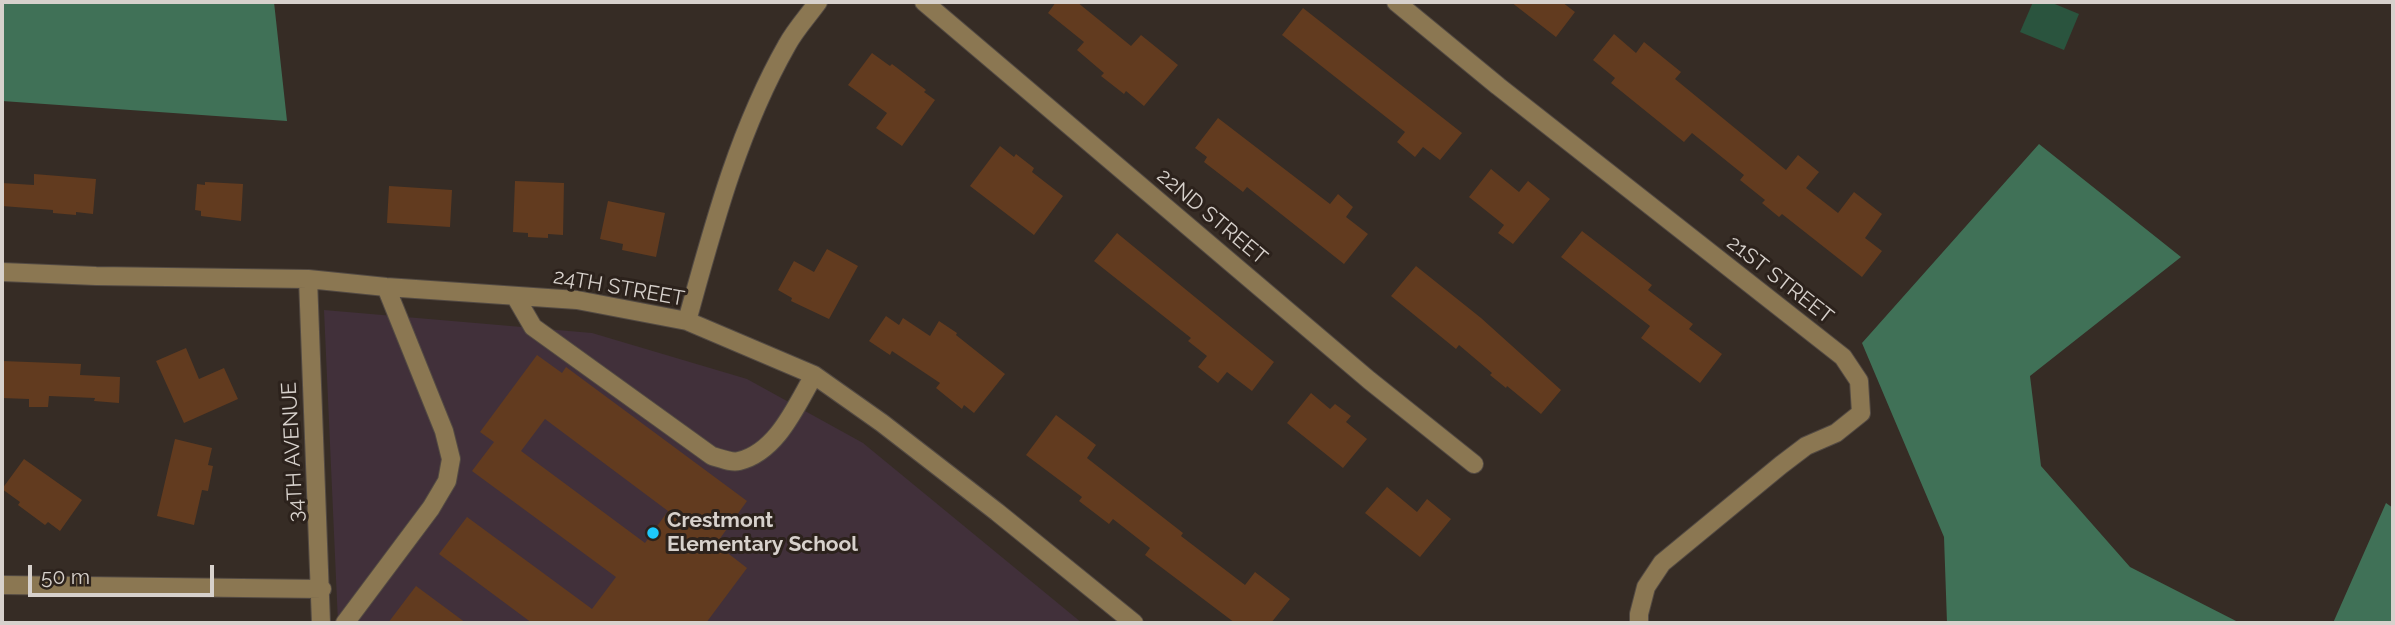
<!DOCTYPE html>
<style>
body{margin:0}
#map{position:relative;width:2395px;height:625px;overflow:hidden;background:#362c25;font-family:Raleway,sans-serif}
canvas{display:block}
.frame{position:absolute;inset:0;border:4px solid #d7d1cc;pointer-events:none}
.scale{position:absolute;left:28px;top:565px;width:186px;height:32px;box-sizing:border-box;border:4px solid #d7d1cc;border-top:0;padding-left:9px;font-size:21px;line-height:24px;white-space:nowrap;color:#d7d1cc;-webkit-text-stroke:5px #2c221c;paint-order:stroke}
</style>
<div id="map">
<canvas width="2395" height="625"></canvas>
<div class="frame"></div>
<div class="scale">50 m</div>
</div>
<script>
const context = document.querySelector('canvas').getContext('2d');
context.lineJoin = 'round';
function fillPath(path, color) { context.fillStyle = color; context.fill(path, 'evenodd'); }
function stroke(path, color, width, dash) { context.strokeStyle = color; context.lineWidth = width; context.lineCap = dash ? 'butt' : 'round'; context.setLineDash(dash || []); context.stroke(path); }
function label(font, color, halo, rows, align = 'center') {
  context.font = font + ' Raleway,sans-serif'; context.lineWidth = 6; context.setLineDash([]); context.textBaseline = 'middle'; context.strokeStyle = halo; context.fillStyle = color; for (const [text, x, y, turn = 0] of rows) {
    context.save(); context.translate(x, y); context.rotate((+turn || 0) * Math.PI / 180); context.textAlign = isNaN(turn) ? turn : align; if (halo) context.strokeText(text, 0, 0); context.fillText(text, 0, 0); context.restore();
  }
}
const education = new Path2D(`
 M 324,310 L 592,333 L 747,379 L 863,443 L 1082,623 L 338,623 Z`);
const green = new Path2D(`
 M 2033,2 L 2050,2 L 2079,14 L 2064,50 L 2020,32 Z`);
const forest = new Path2D(`
 M 2,2 L 274,2 L 287,121 L 2,101 Z
 M 2039,144 L 2181,257 L 2030,376 L 2041,466 L 2130,567 L 2240,623 L 1947,623 L 1944,537 L 1862,343 Z
 M 2386,503 L 2393,508 L 2393,623 L 2333,623 Z`);
const building = new Path2D(`
 M 1056,2 L 1077,2 L 1131,46 L 1141,35 L 1178,65 L 1144,106 L 1126,91 L 1124,94 L 1101,76 L 1104,73 L 1077,50 L 1084,42 L 1048,13 Z
 M 1511,2 L 1562,2 L 1575,12 L 1556,37 Z
 M 1303,8 L 1462,133 L 1440,160 L 1423,147 L 1415,157 L 1397,142 L 1405,132 L 1282,35 Z
 M 1614,34 L 1636,53 L 1644,42 L 1681,72 L 1675,79 L 1786,170 L 1798,155 L 1819,172 L 1806,188 L 1838,213 L 1854,192 L 1882,214 L 1865,238 L 1882,251 L 1862,277 L 1782,214 L 1779,217 L 1762,203 L 1765,200 L 1740,180 L 1744,175 L 1692,133 L 1684,142 L 1611,83 L 1615,78 L 1593,60 Z
 M 872,53 L 890,66 L 892,64 L 926,90 L 924,92 L 935,100 L 902,146 L 876,128 L 887,113 L 848,85 Z
 M 1218,118 L 1330,204 L 1338,194 L 1353,207 L 1346,217 L 1368,234 L 1344,264 L 1247,187 L 1243,192 L 1204,162 L 1207,157 L 1195,148 Z
 M 1000,146 L 1014,157 L 1016,154 L 1034,168 L 1032,172 L 1063,196 L 1034,235 L 970,186 Z
 M 1491,169 L 1519,192 L 1528,181 L 1550,199 L 1513,244 L 1498,233 L 1504,225 L 1469,197 Z
 M 34,174 L 96,179 L 93,214 L 76,212 L 76,215 L 53,213 L 53,210 L 2,206 L 2,183 L 34,185 Z
 M 515,181 L 564,183 L 563,235 L 548,234 L 548,238 L 528,237 L 528,233 L 513,232 Z
 M 205,182 L 243,184 L 241,221 L 201,216 L 201,211 L 195,210 L 197,184 L 205,185 Z
 M 389,186 L 452,190 L 450,227 L 387,223 Z
 M 608,201 L 665,213 L 656,257 L 622,250 L 623,244 L 600,239 Z
 M 1582,231 L 1652,285 L 1648,290 L 1693,324 L 1689,329 L 1722,354 L 1700,383 L 1641,338 L 1650,326 L 1561,257 Z
 M 1117,233 L 1274,362 L 1252,391 L 1227,372 L 1218,383 L 1198,367 L 1207,356 L 1188,341 L 1191,338 L 1094,261 Z
 M 827,249 L 858,266 L 829,319 L 791,301 L 792,298 L 778,290 L 794,261 L 814,272 Z
 M 1416,266 L 1481,318 L 1561,390 L 1541,414 L 1507,386 L 1506,388 L 1490,375 L 1492,373 L 1459,345 L 1456,349 L 1391,296 Z
 M 886,316 L 899,325 L 903,318 L 930,336 L 939,321 L 957,333 L 956,335 L 1005,374 L 974,413 L 964,405 L 962,409 L 936,388 L 940,383 L 892,351 L 890,355 L 869,341 Z
 M 186,348 L 199,379 L 224,368 L 238,399 L 184,423 L 156,361 Z
 M 537,355 L 562,373 L 566,367 L 747,501 L 716,544 L 747,568 L 706,623 L 532,623 L 439,554 L 467,517 L 592,609 L 616,577 L 472,471 L 494,442 L 480,432 ZM 545,419 L 668,511 L 645,543 L 521,451 Z
 M 2,361 L 81,364 L 80,375 L 120,377 L 119,403 L 94,401 L 95,398 L 49,396 L 48,407 L 29,407 L 29,399 L 2,398 Z
 M 1311,393 L 1330,409 L 1335,404 L 1351,416 L 1346,422 L 1367,439 L 1343,468 L 1287,423 Z
 M 1056,415 L 1096,445 L 1087,458 L 1183,533 L 1181,536 L 1245,585 L 1255,572 L 1290,599 L 1271,623 L 1235,623 L 1145,555 L 1150,548 L 1113,519 L 1109,524 L 1079,501 L 1082,497 L 1026,455 Z
 M 175,439 L 212,448 L 208,465 L 213,466 L 208,491 L 202,490 L 194,525 L 157,516 Z
 M 24,459 L 82,500 L 60,531 L 48,522 L 45,525 L 18,505 L 20,502 L 2,489 Z
 M 1387,487 L 1417,512 L 1427,499 L 1451,519 L 1420,557 L 1365,513 Z
 M 416,586 L 466,623 L 388,623 Z`);
const minor = new Path2D(`
 M 924,2 L 1369,380 L 1474,464
 M 1396,2 L 1498,86 L 1843,357 L 1859,381 L 1861,413 L 1836,433 L 1806,446 L 1781,465 L 1662,563 L 1646,587 L 1639,614 L 1639,623
 M 2,272 L 96,276 L 308,279 L 386,287 L 577,300 L 687,321 L 814,375 L 882,423 L 997,512 L 1134,623
 M 308,279 L 321,623
 M 515,296 L 533,327 L 712,456 C 720,458 731,463 739,461 C 777,452 796,406 814,375
 M 687,321 C 713,227 738,131 787,45 C 795,30 808,16 818,2
 M 2,585 L 322,589
 M 345,623 L 431,508 L 447,481 L 451,459 L 444,431 L 386,287`);
const markers = [
 [653,533,7,"#1dc9fc"]
];
const streetNames = [
 ["22ND STREET",1212,217,40],
 ["21ST STREET",1780,280,38],
 ["24TH STREET",619,288,10],
 ["34TH AVENUE",293,452,-93]
];
const poiNames = [
 ["Crestmont",667,521],
 ["Elementary School",667,545]
];
fillPath(education, '#41303a');
fillPath(green, '#2a543e');
fillPath(forest, '#407157');
fillPath(building, '#623b1f');
stroke(minor, '#534a43', 20);
stroke(minor, '#8b7752', 18);
for (const [x, y, r, color] of markers) { const dot = new Path2D(); dot.arc(x, y, r, 0, 2 * Math.PI); context.fillStyle = color; context.fill(dot); stroke(dot, '#2c221c', 2.5); }
label('21px', '#d7d1cc', '#2c221c', streetNames);
label('bold 21px', '#d7d1cc', '#2c221c', poiNames, 'left');
</script>
